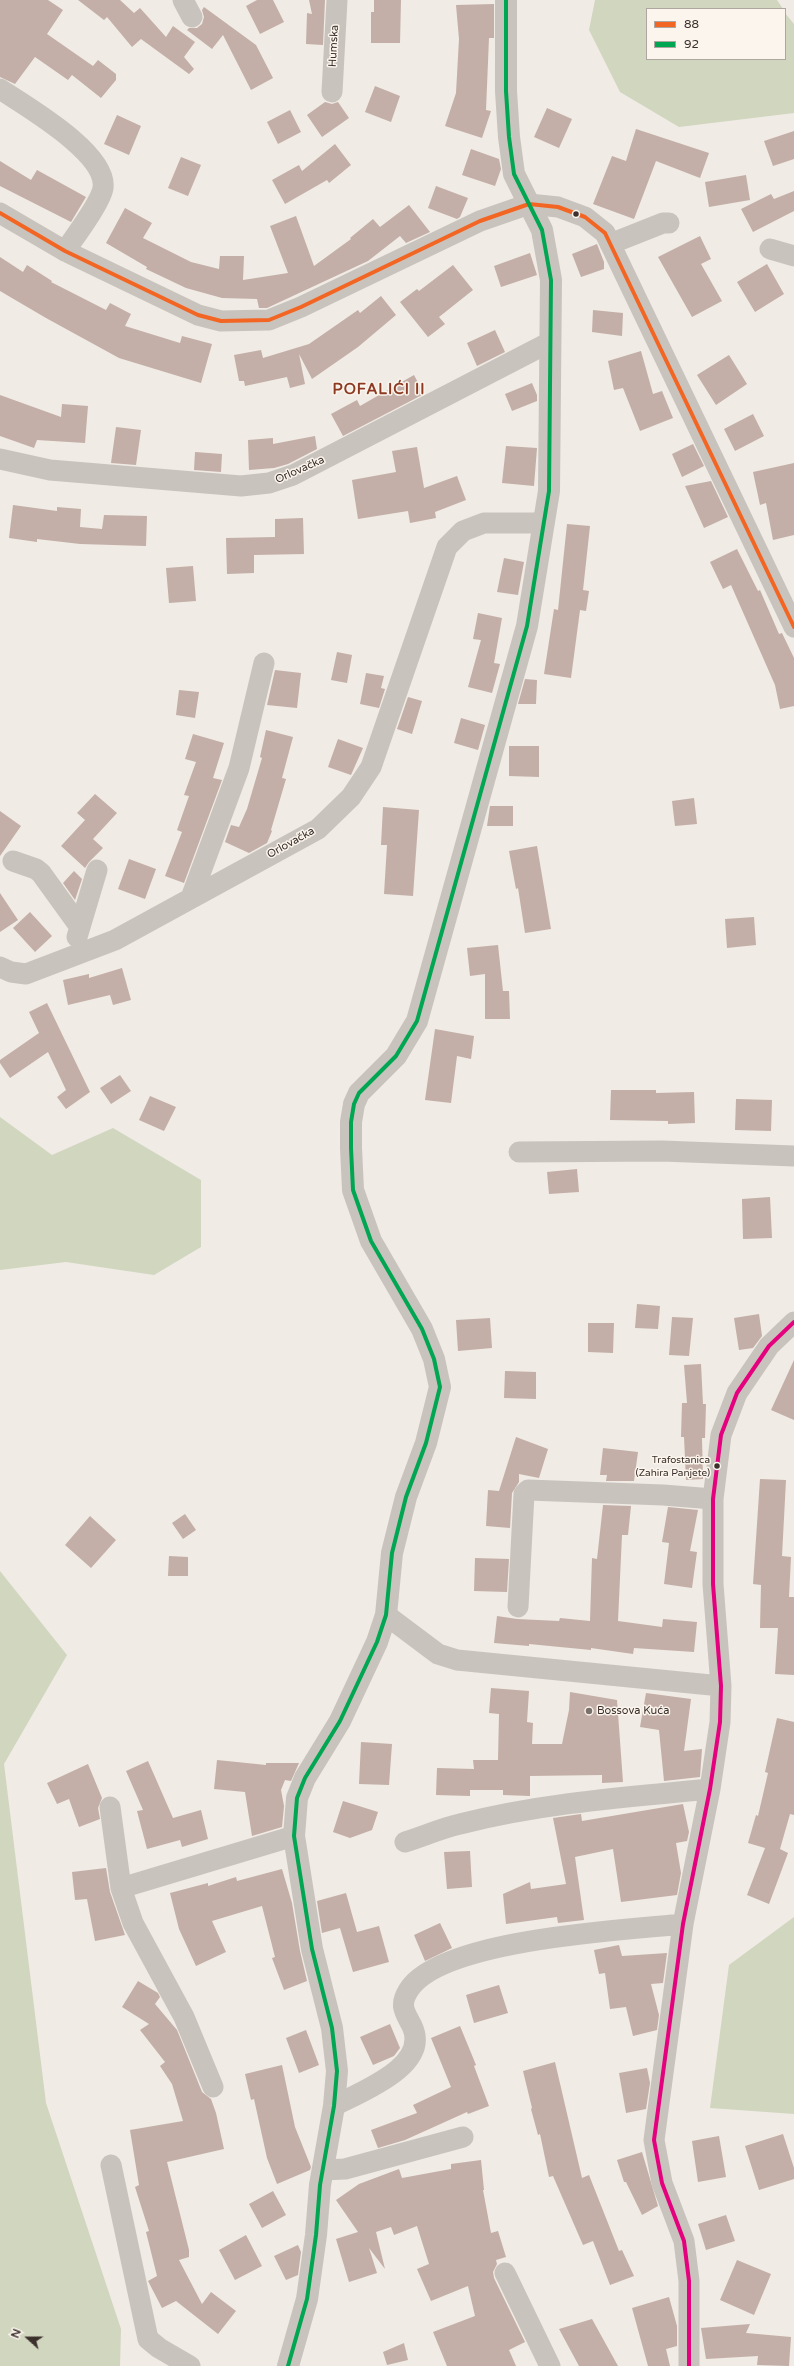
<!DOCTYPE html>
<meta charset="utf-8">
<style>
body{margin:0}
#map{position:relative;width:794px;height:2366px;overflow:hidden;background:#f0ebe5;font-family:"Varela Round",sans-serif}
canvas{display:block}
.legend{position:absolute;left:646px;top:8px;width:140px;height:52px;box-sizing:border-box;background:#fbf5ee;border:1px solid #aea6a0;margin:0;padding:5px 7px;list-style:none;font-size:12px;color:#3b302b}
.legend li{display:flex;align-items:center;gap:8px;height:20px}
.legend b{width:20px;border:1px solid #aea6a0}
.north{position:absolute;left:8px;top:2318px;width:40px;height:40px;-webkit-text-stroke:3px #fbf5ee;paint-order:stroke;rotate:291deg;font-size:11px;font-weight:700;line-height:16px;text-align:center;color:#3b302b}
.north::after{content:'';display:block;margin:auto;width:14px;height:18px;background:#3b302b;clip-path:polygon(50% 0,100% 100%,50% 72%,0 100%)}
</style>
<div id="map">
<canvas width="794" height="2366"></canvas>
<ul class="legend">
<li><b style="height:5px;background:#f26522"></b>88</li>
<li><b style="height:5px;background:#00a651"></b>92</li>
</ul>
<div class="north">N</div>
</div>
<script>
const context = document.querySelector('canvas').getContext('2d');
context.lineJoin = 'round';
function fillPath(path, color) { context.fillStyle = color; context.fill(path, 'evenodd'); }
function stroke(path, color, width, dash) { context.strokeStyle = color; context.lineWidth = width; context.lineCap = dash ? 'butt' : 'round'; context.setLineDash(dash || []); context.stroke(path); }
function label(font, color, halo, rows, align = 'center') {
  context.font = font + ' "Varela Round",sans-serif'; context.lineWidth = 3; context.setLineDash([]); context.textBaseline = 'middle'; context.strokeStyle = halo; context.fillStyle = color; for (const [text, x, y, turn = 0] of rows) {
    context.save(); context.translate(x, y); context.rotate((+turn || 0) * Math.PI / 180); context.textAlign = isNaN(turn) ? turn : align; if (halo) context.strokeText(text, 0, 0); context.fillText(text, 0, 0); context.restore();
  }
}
const green = new Path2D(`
 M 595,0 L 777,0 L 783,9 L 647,9 L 647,59 L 785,59 L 785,13 L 794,24 L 794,113 L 679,127 L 620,92 L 589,30 Z
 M 0,1117 L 52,1155 L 113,1128 L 201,1180 L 201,1247 L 154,1275 L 66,1262 L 0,1270 Z
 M 0,1571 L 67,1655 L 4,1764 L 46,2103 L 121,2329 L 120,2366 L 0,2366 Z
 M 794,1917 L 794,2114 L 710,2108 L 729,1965 Z`);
const building = new Path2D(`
 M 0,0 L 48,0 L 63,10 L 47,34 L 93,66 L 98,60 L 116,74 L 116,80 L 101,98 L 72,75 L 68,80 L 35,57 L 15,84 L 0,77 Z
 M 78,0 L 120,0 L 134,13 L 140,8 L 166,37 L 173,26 L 195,42 L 184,57 L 194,69 L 189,74 L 141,39 L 132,47 L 107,17 L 104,20 Z
 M 257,0 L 273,0 L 284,22 L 260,34 L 246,6 Z
 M 309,0 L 325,0 L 323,45 L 306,44 L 307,13 L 312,14 Z
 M 374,0 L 401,0 L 400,43 L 371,43 L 371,12 L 374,12 Z
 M 494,4 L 494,38 L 489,38 L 486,110 L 491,111 L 482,138 L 445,126 L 456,93 L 459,39 L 456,5 Z
 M 204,7 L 256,45 L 273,78 L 251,90 L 223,35 L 212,49 L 187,30 L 189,28 L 197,28 L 202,24 L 204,17 L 202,10 Z
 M 375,86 L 400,96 L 391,122 L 365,112 Z
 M 325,102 L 332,104 L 338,102 L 349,118 L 322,137 L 307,115 Z
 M 547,108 L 572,119 L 559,148 L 534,137 Z
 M 290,110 L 301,132 L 278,144 L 267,122 Z
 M 117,115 L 141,126 L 129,155 L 104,144 Z
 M 636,129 L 709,153 L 700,178 L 656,161 L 634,219 L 593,204 L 612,156 L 626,161 Z
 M 794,131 L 794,159 L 773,166 L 764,141 Z
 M 335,144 L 351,165 L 329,183 L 327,180 L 285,204 L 272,180 L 299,165 L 302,171 Z
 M 471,149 L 499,159 L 501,169 L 495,186 L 462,175 Z
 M 181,157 L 201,165 L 188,196 L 168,188 Z
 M 0,161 L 31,180 L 37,170 L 86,197 L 71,222 L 0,186 Z
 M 746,175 L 750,200 L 709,207 L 705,182 Z
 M 436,186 L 468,198 L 460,217 L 457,219 L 428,208 Z
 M 794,191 L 794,211 L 753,232 L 741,209 L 771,194 L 774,199 Z
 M 409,205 L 430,232 L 406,243 L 400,236 L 368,261 L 267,308 L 259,308 L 257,299 L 222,298 L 186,288 L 146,269 L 147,267 L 106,243 L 125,208 L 152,223 L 143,238 L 191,262 L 219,269 L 220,256 L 244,256 L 243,280 L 288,273 L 270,226 L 296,216 L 314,266 L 351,239 L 350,238 L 373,219 L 380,227 Z
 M 700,236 L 711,259 L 701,264 L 722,301 L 692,317 L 658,257 Z
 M 597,244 L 604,262 L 604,269 L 581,277 L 572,254 Z
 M 530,253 L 537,275 L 501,287 L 494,266 Z
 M 0,257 L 23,272 L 27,265 L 52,281 L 51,282 L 106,310 L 110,303 L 131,314 L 125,326 L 180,343 L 182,336 L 212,344 L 201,383 L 119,358 L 46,318 L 0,291 Z
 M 767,264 L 784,294 L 755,312 L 737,282 Z
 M 453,265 L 473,290 L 439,317 L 445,324 L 428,337 L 400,302 L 417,289 L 419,291 Z
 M 381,296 L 396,315 L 358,347 L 312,379 L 299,354 L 305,384 L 290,388 L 287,377 L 245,386 L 244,381 L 239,381 L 234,355 L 261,350 L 263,358 L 309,344 L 358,310 L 360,313 Z
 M 593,310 L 623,313 L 622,336 L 592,332 Z
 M 495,330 L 505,352 L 477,366 L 467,343 Z
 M 641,351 L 653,394 L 662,391 L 673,418 L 640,431 L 623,388 L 614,390 L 608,361 Z
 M 729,355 L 747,384 L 716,405 L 697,375 Z
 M 414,375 L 424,394 L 343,436 L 331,414 L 357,400 L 360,406 Z
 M 532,383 L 537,395 L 537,401 L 512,411 L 505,394 Z
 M 0,395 L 61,417 L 62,404 L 88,406 L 85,443 L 37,440 L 34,448 L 0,436 Z
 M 753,414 L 764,436 L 735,451 L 724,429 Z
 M 116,427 L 141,430 L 136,465 L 111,463 Z
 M 315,436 L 317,449 L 288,464 L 274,468 L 249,470 L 248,440 L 273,438 L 273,444 Z
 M 693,444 L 704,466 L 682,477 L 672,454 Z
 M 506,446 L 537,448 L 534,486 L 502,483 Z
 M 417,447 L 424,488 L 457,476 L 466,500 L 435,512 L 436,518 L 410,523 L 408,511 L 358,519 L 352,480 L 396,472 L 392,451 Z
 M 195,452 L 222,454 L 221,472 L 194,470 Z
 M 794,463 L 794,535 L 773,540 L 766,503 L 760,505 L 753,472 Z
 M 711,481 L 728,517 L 704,528 L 685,486 Z
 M 13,505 L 57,511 L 57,507 L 81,509 L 80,527 L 102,529 L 104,515 L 147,516 L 146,546 L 80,544 L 37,539 L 37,542 L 9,538 Z
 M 303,518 L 304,554 L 254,555 L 254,573 L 227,574 L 226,538 L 275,537 L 275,519 Z
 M 567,524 L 590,526 L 583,590 L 589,591 L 586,611 L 580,610 L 571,678 L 544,674 L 554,609 L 558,610 Z
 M 737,549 L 758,591 L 760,590 L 779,634 L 782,633 L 794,658 L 794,706 L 780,709 L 775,685 L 731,585 L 723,589 L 710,562 Z
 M 504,558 L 524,562 L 518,595 L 497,592 Z
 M 193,566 L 196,601 L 169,603 L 166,568 Z
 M 478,613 L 502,618 L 494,663 L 500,664 L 492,693 L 468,687 L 481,640 L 473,639 Z
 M 337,652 L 352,655 L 347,683 L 331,680 Z
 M 275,670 L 301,673 L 297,708 L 267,705 Z
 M 366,673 L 384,676 L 381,688 L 385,689 L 379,708 L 360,704 Z
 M 525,679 L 537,680 L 536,704 L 518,704 Z
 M 179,690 L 199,692 L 195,718 L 176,715 Z
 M 408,697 L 422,701 L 412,734 L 397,729 Z
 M 461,718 L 485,725 L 478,750 L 454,743 Z
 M 266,730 L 293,737 L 282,778 L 286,779 L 271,830 L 272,831 L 267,843 L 249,853 L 225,842 L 231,825 L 239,827 L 247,809 L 262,758 L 260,757 Z
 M 193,734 L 224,743 L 213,778 L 222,780 L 184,883 L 165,876 L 182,832 L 177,830 L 189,796 L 184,795 L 196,762 L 185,759 Z
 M 338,739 L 363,748 L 351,775 L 328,767 Z
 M 509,746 L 539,746 L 539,777 L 509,776 Z
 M 95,794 L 117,813 L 93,839 L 103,848 L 89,862 L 85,868 L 61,846 L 85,820 L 77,813 Z
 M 694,798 L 697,824 L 675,826 L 672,801 Z
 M 490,806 L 513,806 L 513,826 L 487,826 Z
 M 383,807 L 419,810 L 413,896 L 384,894 L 387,845 L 381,845 Z
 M 0,811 L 21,826 L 0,856 Z
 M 537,846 L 551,929 L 525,933 L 518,888 L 516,889 L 509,851 Z
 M 129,859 L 156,869 L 145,899 L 118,889 Z
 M 74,871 L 82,879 L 75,900 L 63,883 Z
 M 0,893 L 18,920 L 0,932 Z
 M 30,912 L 52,936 L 35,952 L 13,928 Z
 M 754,917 L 756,945 L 727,948 L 725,919 Z
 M 498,945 L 503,991 L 509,991 L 510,1019 L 485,1019 L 485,974 L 470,976 L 467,948 Z
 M 122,968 L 131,1000 L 113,1005 L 110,995 L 68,1005 L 63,980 L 89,974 L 89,978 Z
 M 47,1003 L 90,1092 L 66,1109 L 57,1097 L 66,1090 L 48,1052 L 10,1078 L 0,1063 L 0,1060 L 39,1033 L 29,1012 Z
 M 435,1029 L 474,1036 L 471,1059 L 457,1056 L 451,1103 L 425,1100 Z
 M 120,1075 L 131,1091 L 111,1104 L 100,1088 Z
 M 611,1090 L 656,1090 L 656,1093 L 694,1092 L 695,1123 L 668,1124 L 668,1121 L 610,1120 Z
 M 150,1096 L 176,1107 L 164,1131 L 139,1120 Z
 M 736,1099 L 772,1100 L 771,1131 L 735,1130 Z
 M 577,1169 L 579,1192 L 549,1194 L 547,1172 Z
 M 770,1197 L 772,1238 L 743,1239 L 742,1199 Z
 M 637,1304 L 660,1306 L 658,1329 L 635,1328 Z
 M 759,1314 L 762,1336 L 753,1348 L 739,1350 L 734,1318 Z
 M 672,1317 L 693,1318 L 689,1356 L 669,1355 Z
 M 490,1318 L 492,1348 L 458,1351 L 456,1320 Z
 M 588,1323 L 614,1323 L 613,1353 L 588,1352 Z
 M 794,1360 L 794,1420 L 771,1410 Z
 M 701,1364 L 703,1404 L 706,1404 L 705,1438 L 702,1438 L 703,1479 L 686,1480 L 684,1437 L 681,1437 L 682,1403 L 687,1403 L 684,1365 Z
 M 505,1371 L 536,1372 L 536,1399 L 504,1398 Z
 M 516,1437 L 548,1449 L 539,1478 L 519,1474 L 519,1482 L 512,1493 L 510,1528 L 486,1526 L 488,1490 L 499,1491 Z
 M 603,1448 L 638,1452 L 634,1481 L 606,1481 L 607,1475 L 600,1475 Z
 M 760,1479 L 786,1480 L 782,1556 L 791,1557 L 789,1597 L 794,1597 L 794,1675 L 775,1674 L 778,1628 L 760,1628 L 761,1585 L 753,1584 Z
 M 603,1505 L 631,1506 L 628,1535 L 622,1535 L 618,1621 L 662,1627 L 663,1619 L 697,1622 L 694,1652 L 634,1648 L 633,1654 L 591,1648 L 591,1650 L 529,1644 L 529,1646 L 494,1643 L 497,1616 L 517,1619 L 559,1621 L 560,1618 L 590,1621 L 592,1558 L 597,1559 Z
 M 668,1507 L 698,1510 L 690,1551 L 697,1552 L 692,1588 L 664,1584 L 669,1543 L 662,1542 Z
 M 185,1514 L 196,1530 L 183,1539 L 172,1523 Z
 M 90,1516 L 116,1540 L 91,1568 L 65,1545 Z
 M 169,1556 L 188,1557 L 188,1576 L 168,1576 Z
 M 475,1558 L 509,1559 L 507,1592 L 474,1591 Z
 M 491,1688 L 529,1691 L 527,1722 L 533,1723 L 532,1744 L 562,1744 L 569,1710 L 570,1692 L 617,1700 L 623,1782 L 602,1783 L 602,1775 L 530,1776 L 530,1796 L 503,1795 L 503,1790 L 470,1790 L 470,1796 L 436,1795 L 437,1768 L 474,1769 L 473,1760 L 498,1760 L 499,1714 L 489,1713 Z
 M 646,1693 L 691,1699 L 684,1751 L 702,1749 L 700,1777 L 664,1781 L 659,1730 L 640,1727 Z
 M 777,1718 L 794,1722 L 794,1815 L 790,1814 L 780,1849 L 788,1853 L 769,1904 L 747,1895 L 765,1848 L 748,1843 L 756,1815 L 758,1816 L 768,1773 L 765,1772 Z
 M 361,1742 L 392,1744 L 389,1785 L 359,1784 Z
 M 217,1760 L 266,1765 L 266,1763 L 299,1763 L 291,1781 L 285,1780 L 281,1790 L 284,1806 L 282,1827 L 252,1836 L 245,1792 L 214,1789 Z
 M 148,1761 L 173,1818 L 201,1810 L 208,1839 L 182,1847 L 180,1840 L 147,1849 L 137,1811 L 143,1810 L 126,1771 Z
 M 88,1764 L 102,1798 L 98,1808 L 100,1819 L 79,1827 L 69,1799 L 57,1804 L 47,1783 Z
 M 343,1801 L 378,1812 L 372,1830 L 350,1838 L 333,1832 Z
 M 683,1804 L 689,1832 L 687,1841 L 676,1843 L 681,1873 L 677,1895 L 621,1902 L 613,1849 L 575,1857 L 584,1920 L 558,1923 L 557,1917 L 506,1924 L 503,1894 L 530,1882 L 531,1889 L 566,1884 L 553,1818 L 581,1814 L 582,1821 Z
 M 470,1851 L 472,1887 L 447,1889 L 444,1852 Z
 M 106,1868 L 110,1892 L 125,1935 L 95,1941 L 87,1899 L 75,1900 L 72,1872 Z
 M 282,1869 L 292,1903 L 300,1951 L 307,1981 L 284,1990 L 272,1958 L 275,1957 L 262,1906 L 212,1921 L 226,1952 L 196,1966 L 179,1929 L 170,1893 L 208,1883 L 208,1886 L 236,1877 L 237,1881 Z
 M 346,1893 L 357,1932 L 379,1926 L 389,1962 L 353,1972 L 340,1928 L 322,1933 L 317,1901 Z
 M 440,1923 L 452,1948 L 425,1961 L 414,1935 Z
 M 619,1945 L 622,1956 L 667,1953 L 663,1983 L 651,1984 L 659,2015 L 657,2030 L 633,2036 L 626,2007 L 610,2009 L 605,1973 L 599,1974 L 594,1950 Z
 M 138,1981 L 158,1993 L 160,1997 L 155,2004 L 177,2030 L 202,2092 L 211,2099 L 216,2113 L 224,2149 L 167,2162 L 189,2250 L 189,2257 L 179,2260 L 202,2304 L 211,2292 L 236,2311 L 218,2334 L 176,2301 L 162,2308 L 148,2281 L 157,2276 L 146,2232 L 149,2231 L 135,2187 L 139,2185 L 130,2130 L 183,2121 L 172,2084 L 160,2066 L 165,2062 L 140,2030 L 149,2024 L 122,2007 Z
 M 499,1985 L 508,2013 L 474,2023 L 466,1995 Z
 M 390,2024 L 400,2048 L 394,2056 L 373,2065 L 360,2037 Z
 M 460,2026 L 476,2065 L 474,2066 L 489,2106 L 468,2114 L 467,2112 L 405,2140 L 378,2148 L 371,2130 L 417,2113 L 413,2105 L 451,2087 L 431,2038 Z
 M 306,2030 L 319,2065 L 299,2073 L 286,2038 Z
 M 555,2062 L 582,2178 L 589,2175 L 619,2251 L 622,2250 L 634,2276 L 610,2285 L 593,2241 L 583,2245 L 553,2176 L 549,2177 L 540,2134 L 538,2135 L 531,2109 L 532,2108 L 523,2071 Z
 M 282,2065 L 295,2127 L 311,2167 L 310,2170 L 277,2184 L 267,2158 L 254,2099 L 251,2100 L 245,2074 Z
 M 647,2068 L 650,2083 L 646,2109 L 626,2113 L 619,2073 Z
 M 783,2134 L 794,2168 L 794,2179 L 759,2190 L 745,2146 Z
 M 719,2136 L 726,2177 L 698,2182 L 692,2141 Z
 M 642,2152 L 658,2206 L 642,2215 L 626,2182 L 624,2182 L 617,2160 Z
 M 481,2160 L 484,2190 L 483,2190 L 491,2233 L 498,2231 L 506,2257 L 496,2260 L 497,2264 L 493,2272 L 494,2278 L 525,2342 L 509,2350 L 516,2366 L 447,2366 L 433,2332 L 475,2316 L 468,2286 L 431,2301 L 417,2269 L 429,2264 L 417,2226 L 394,2235 L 391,2227 L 376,2232 L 385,2269 L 369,2248 L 377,2273 L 349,2282 L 336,2239 L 358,2232 L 336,2200 L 359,2184 L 399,2169 L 402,2178 L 451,2169 L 451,2164 Z
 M 273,2191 L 286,2215 L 262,2228 L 249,2204 Z
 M 726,2215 L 735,2241 L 706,2250 L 698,2224 Z
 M 246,2235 L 262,2266 L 235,2280 L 219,2250 Z
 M 298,2245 L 301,2252 L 298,2275 L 286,2280 L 274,2256 Z
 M 737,2260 L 771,2274 L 754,2315 L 720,2300 Z
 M 669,2297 L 677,2326 L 677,2346 L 666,2349 L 670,2366 L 648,2366 L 632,2308 Z
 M 592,2319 L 618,2366 L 579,2366 L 559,2329 Z
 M 750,2324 L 746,2333 L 791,2337 L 789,2366 L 757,2365 L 758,2356 L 706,2359 L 701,2328 Z
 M 404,2343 L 408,2360 L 387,2365 L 383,2352 Z`);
const minor = new Path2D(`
 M 183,0 L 192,17
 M 0,89 C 25,106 108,153 103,188 C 101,202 74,238 65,251
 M 332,92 L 337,0
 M 0,213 L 65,251 L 198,315 L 221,321 L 269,320 L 301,307 L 480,221 L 529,204 L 558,207 L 585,217 L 605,233 L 794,627
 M 610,244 L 663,223 L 669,223
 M 770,249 L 794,256
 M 0,459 L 50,470 L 241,486 L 269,483 L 293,475 L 550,342
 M 13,861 L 36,869 L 41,873 L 80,927
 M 191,898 L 239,768 L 264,663
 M 77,937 L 97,870
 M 0,967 L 11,972 L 26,974 L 115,940 L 318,829 L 351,797 L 371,767 L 447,547 L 463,531 L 484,523 L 544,523
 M 519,1152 L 662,1151 L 794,1156
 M 518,1607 L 524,1494 L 528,1490 L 663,1495 L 713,1499
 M 386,1615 L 438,1654 L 457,1660 L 721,1686
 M 110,1807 L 121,1888
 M 405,1842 C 424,1836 442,1828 460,1824 C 542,1803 627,1797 710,1789
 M 213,2087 L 184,2017 L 133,1923 L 121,1888 L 294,1836
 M 334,2106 C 360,2092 431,2066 412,2026 C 405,2012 399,2006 408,1991 C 438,1939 625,1930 683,1924
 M 111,2165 L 148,2339 L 159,2348 L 190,2366
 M 323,2170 L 345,2169 L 463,2137
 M 505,2273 L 550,2366
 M 689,2366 L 689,2281 L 684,2241 L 662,2183 L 654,2140 L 683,1924 L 710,1789 L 720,1722 L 721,1686 L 713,1584 L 713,1499 L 721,1435 L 737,1393 L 769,1346 L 794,1322`);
const tertiary = new Path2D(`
 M 288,2366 L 307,2299 L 316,2235 L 320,2185 L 334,2106 L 337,2071 L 332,2028 L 312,1949 L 294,1836 L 297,1798 L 305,1778 L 340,1721 L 377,1642 L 386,1615 L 392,1553 L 406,1497 L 426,1443 L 440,1387 L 434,1359 L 422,1329 L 371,1241 L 353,1190 L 351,1148 L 351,1122 L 354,1104 L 359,1093 L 396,1056 L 417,1021 L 527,626 L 549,491 L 551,280 L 542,230 L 514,174 L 509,137 L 506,91 L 506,0`);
const bus1 = new Path2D(`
 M 0,213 L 65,251 L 198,315 L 221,321 L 269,320 L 301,307 L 480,221 L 529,204 L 558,207 L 585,217 L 605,233 L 794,627`);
const bus2 = new Path2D(`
 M 288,2366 L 307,2299 L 316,2235 L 320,2185 L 334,2106 L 337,2071 L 332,2028 L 312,1949 L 294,1836 L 297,1798 L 305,1778 L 340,1721 L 377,1642 L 386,1615 L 392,1553 L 406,1497 L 426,1443 L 440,1387 L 434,1359 L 422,1329 L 371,1241 L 353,1190 L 351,1148 L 351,1122 L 354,1104 L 359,1093 L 396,1056 L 417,1021 L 527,626 L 549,491 L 551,280 L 542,230 L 514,174 L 509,137 L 506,91 L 506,0`);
const bus3 = new Path2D(`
 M 689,2366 L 689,2281 L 684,2241 L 662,2183 L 654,2140 L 683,1924 L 710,1789 L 720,1722 L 721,1686 L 713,1584 L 713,1499 L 721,1435 L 737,1393 L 769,1346 L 794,1322`);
const markers = [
 [576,214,3.5,"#3b302b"],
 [717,1466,3.5,"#3b302b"],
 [589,1711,4,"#7a716c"]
];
const busNames = [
 ["Trafostanica",710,1460],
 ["(Zahira Panjete)",710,1473]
];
const streetNames = [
 ["Humska",334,46,-87],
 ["Orlovačka",300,470,-24],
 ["Orlovačka",291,843,-29]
];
const poiNames = [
 ["Bossova Kuća",597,1711]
];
const districtNames = [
 ["POFALIĆI II",379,390]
];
fillPath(green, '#d1d6bf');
fillPath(building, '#c3afa7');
stroke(minor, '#c9c3be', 21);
stroke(tertiary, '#c9c3be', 22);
stroke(bus1, '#f26522', 4);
stroke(bus2, '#00a651', 4);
stroke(bus3, '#e5007d', 4);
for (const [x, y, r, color] of markers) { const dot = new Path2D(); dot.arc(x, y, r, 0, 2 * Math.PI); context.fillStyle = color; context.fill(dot); stroke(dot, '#fbf5ee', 1.5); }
label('10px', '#3b302b', '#fbf5ee', busNames, 'right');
label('11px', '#3b302b', '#fbf5ee', streetNames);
label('11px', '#3b302b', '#fbf5ee', poiNames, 'left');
context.letterSpacing = '1px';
label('bold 15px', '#8c3b22', '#fbf5ee', districtNames);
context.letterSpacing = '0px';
</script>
